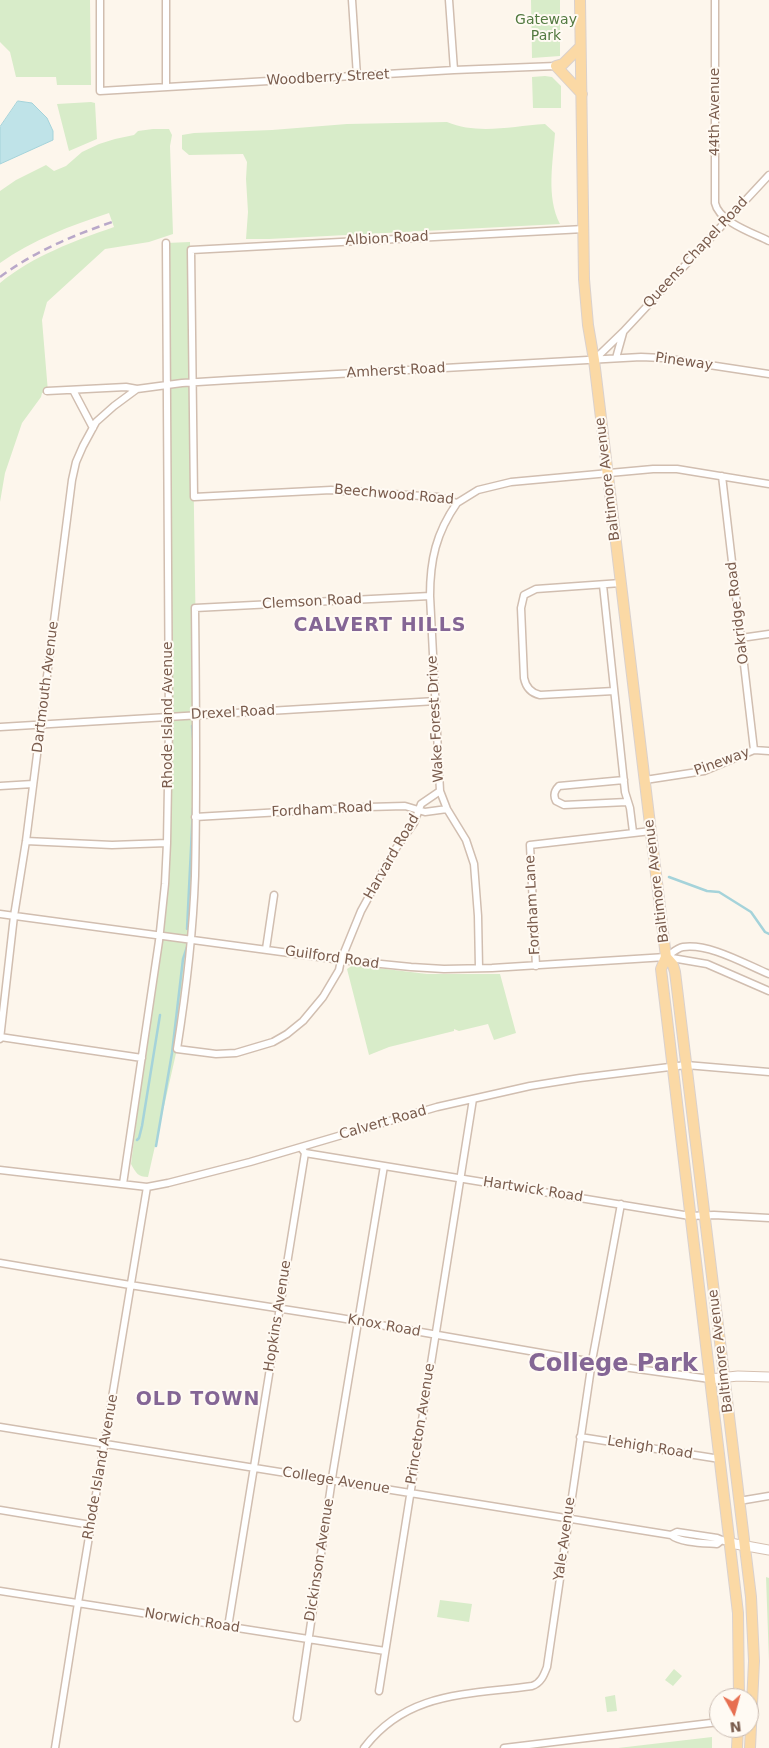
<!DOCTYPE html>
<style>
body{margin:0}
#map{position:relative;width:769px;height:1748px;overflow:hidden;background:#fdf6ec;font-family:"DejaVu Sans",sans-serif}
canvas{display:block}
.north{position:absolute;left:709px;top:1688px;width:50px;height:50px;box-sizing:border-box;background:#fffaf3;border:1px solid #cabbb1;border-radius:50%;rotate:173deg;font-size:14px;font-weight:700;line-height:20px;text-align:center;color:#7a5c4d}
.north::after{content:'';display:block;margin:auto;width:18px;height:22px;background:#e76f51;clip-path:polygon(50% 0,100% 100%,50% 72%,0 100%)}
</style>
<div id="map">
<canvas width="769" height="1748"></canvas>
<div class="north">N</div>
</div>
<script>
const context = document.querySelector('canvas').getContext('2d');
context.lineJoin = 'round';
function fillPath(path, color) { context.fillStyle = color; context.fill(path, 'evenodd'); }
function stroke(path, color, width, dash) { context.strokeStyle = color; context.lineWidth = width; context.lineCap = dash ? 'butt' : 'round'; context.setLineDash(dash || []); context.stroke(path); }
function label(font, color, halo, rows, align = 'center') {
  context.font = font + ' "DejaVu Sans",sans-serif'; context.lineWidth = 4; context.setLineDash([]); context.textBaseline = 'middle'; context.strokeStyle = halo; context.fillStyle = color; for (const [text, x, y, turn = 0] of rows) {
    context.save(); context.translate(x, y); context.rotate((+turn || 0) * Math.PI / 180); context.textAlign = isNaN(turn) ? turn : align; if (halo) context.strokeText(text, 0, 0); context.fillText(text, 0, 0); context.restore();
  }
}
const green = new Path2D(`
 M 0,0 L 90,0 L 91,85 L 57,85 L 56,77 L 16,77 L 10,52 L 0,42 Z
 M 531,0 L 560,0 L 560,56 L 532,58 Z
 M 545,76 L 552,77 L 561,86 L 561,108 L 533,108 L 532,77 Z
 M 91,102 L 95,103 L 97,139 L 69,151 L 57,104 Z
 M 447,122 C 478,135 512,126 545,124 L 555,133 C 553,162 546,197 560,224 L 269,239 L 246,239 L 248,212 L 246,179 L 247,162 L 243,154 L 189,155 L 182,149 L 182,135 L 194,133 L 272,130 L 347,124 Z
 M 153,129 L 169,129 L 172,135 L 170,146 L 173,234 L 149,242 L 105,249 L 47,302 L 42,320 L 48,392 L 42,393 L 41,397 L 22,423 L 5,473 L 0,502 L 0,283 C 33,256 74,241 114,227 L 109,213 C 72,225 32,240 0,263 L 0,191 L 16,180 L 46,165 L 54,171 L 66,166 L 82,152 L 99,144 L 115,139 L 134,135 L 138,131 Z
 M 190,242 L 197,715 L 195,877 L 177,1049 L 148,1177 C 138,1177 136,1173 131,1164 L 144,1058 L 160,956 L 168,872 L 166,243 Z
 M 353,965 L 427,974 L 500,974 L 516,1033 L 494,1040 L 488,1024 L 459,1031 L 454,1029 L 454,1031 L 389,1047 L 369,1055 L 347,969 Z
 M 766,1577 L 769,1578 L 769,1661 Z
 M 440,1600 L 472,1604 L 469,1622 L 437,1617 Z
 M 674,1669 L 682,1676 L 673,1686 L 665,1680 Z
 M 615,1695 L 617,1711 L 607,1712 L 605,1697 Z
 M 712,1737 L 712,1748 L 618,1748 Z`);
const water = new Path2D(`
 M 18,101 L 32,103 L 47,118 L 53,131 L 53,140 L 0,164 L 0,127 Z`);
const stream = new Path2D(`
 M 192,726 L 193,738
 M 669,877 L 707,891 L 719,892 L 751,912 L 765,932 L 769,934
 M 187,929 L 193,808
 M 137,1140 L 139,1138 L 142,1126 L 160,1015
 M 156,1146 L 172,1053 L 183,959 L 187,947`);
const street = new Path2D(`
 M 100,0 L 100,91 L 454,70 L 556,66
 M 166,0 L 166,87
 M 352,0 L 357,76
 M 449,0 L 454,70
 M 715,0 L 715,203 C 719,222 753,233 769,241
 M 584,229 L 191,250 L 194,497 L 331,490 L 438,497 L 457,503 L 478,490 L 511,482 L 653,469 L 677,469 L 769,484
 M 616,358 L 623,333
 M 594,360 L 623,332 L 769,175
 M 73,390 L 93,428
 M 47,391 L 126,387 L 137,389
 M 722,476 L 754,750
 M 457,503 C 436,533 430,560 430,596 L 440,791 L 447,809 L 466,840 L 474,864 L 478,916 L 479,968
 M 603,585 L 625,792 L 630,808 L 633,832
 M 430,596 L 195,608 C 196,697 197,787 195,876 C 193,934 186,992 177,1049 L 216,1054 L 236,1053 L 273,1042 L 287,1034 L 303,1021 L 323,997 L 339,970 L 341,960 L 361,911 L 394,851 L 414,823 L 421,804 L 440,791
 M 741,638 L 769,634
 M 614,691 L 540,695 C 531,693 526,688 524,678 L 521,608 L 524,595 L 536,589 L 621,583
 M 0,727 L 436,701
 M 624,780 L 559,786 C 554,791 553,795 556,801 L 564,805 L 627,802
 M 645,780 L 704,771 L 754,750 L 769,751
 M 0,786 L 33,784
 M 195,817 L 368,807 L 405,806 L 425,812 L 447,809
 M 26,841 L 112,845 L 167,843
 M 0,914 L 341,960 L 411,967 L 444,969 L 492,968 L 666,957 L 707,964 L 769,991
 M 266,949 L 274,895
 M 666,957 C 671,954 677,948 683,947 C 709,943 745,964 769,974
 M 536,966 L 530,845 L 651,831
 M 0,1037 L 142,1058
 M 0,1039 L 14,916 L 26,841 L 72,480 L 76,462 L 83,446 L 96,422 L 114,406 L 137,389 L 182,383 L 230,380 L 641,357 L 663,358 L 769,374
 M 302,1149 L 305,1153 L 690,1216 L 714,1215 L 769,1218
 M 0,1170 L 147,1187 L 168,1183 L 250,1162 L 437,1107 L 530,1086 L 580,1078 L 686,1065 L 769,1072
 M 123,1184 L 159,941 L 165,884 L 167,843 L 169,725 L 166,243
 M 0,1263 L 130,1285 L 340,1318 L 616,1366 L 710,1379
 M 0,1427 L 671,1535 C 680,1543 705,1543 717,1544 L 722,1540
 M 580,1437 L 720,1459
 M 739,1501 L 769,1496
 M 0,1510 L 91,1525
 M 671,1535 L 677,1532 L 717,1538 L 724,1541
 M 0,1591 L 385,1651
 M 228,1627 L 305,1153
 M 379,1691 L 473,1099
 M 297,1718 L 333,1472 L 384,1166
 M 55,1748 L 78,1603 L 147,1187
 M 364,1748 C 407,1691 468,1695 532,1686 C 541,1683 544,1675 547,1667 L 592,1361 L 621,1204
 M 504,1748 L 719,1722`);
const secondary = new Path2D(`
 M 710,1379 L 738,1376 L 769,1377
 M 730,1543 L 769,1550`);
const primary = new Path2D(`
 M 580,0 L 584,279 L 588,325 L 594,360 L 666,957 L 673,965 L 675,972 L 751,1597 L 754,1661 L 750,1748
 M 580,47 L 563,64 L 556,66 L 582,94
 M 666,957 L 661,969 L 738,1613 L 739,1698
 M 737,1748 L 738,1728`);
const rail = new Path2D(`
 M 0,277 C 35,251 74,235 115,221`);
const parkNames = [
 ["Gateway",546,20],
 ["Park",546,36]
];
const streetNames = [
 ["Woodberry Street",328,78,-3],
 ["44th Avenue",715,112,-90],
 ["Albion Road",387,239,-3],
 ["Queens Chapel Road",696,253,-47],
 ["Pineway",684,362,8],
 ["Amherst Road",396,371,-3],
 ["Baltimore Avenue",608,479,-97],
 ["Beechwood Road",394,495,5],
 ["Clemson Road",312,602,-3],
 ["Oakridge Road",738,613,-97],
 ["Dartmouth Avenue",46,687,-83],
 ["Drexel Road",233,713,-3],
 ["Rhode Island Avenue",168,715,-90],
 ["Wake Forest Drive",436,719,-93],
 ["Pineway",722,762,-20],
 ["Fordham Road",322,810,-3],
 ["Harvard Road",392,857,-60],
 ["Baltimore Avenue",657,881,-97],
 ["Fordham Lane",533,905,-93],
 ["Guilford Road",332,958,8],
 ["Calvert Road",383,1123,-16],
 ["Hartwick Road",533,1190,9],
 ["Hopkins Avenue",278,1316,-81],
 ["Knox Road",384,1326,10],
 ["Baltimore Avenue",721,1351,-97],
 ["Princeton Avenue",421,1424,-81],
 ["Lehigh Road",650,1448,9],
 ["Rhode Island Avenue",101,1467,-80],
 ["College Avenue",336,1481,9],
 ["Yale Avenue",565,1539,-82],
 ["Dickinson Avenue",320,1560,-81],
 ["Norwich Road",192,1621,9]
];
const districtNames = [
 ["CALVERT HILLS",380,626],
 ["OLD TOWN",198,1400]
];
const townNames = [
 ["College Park",613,1365]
];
fillPath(green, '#d8ecc9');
fillPath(water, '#bfe3e8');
stroke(water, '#a5d3da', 1);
stroke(stream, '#a5d3da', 2.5);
stroke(street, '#d1beb0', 9);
stroke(secondary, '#d6c0b0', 11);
stroke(primary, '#dad1cd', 12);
stroke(street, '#fff', 6);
stroke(secondary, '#fff', 9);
stroke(primary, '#fbd9a5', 10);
stroke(rail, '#b9a8c9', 2.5, [8, 5]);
label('14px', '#537a41', '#fffaf3', parkNames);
label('14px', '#7a5c4d', '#fffaf3', streetNames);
context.letterSpacing = '1px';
label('bold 19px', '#846695', '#fffaf3', districtNames);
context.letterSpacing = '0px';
label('bold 24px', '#846695', '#fffaf3', townNames);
</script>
